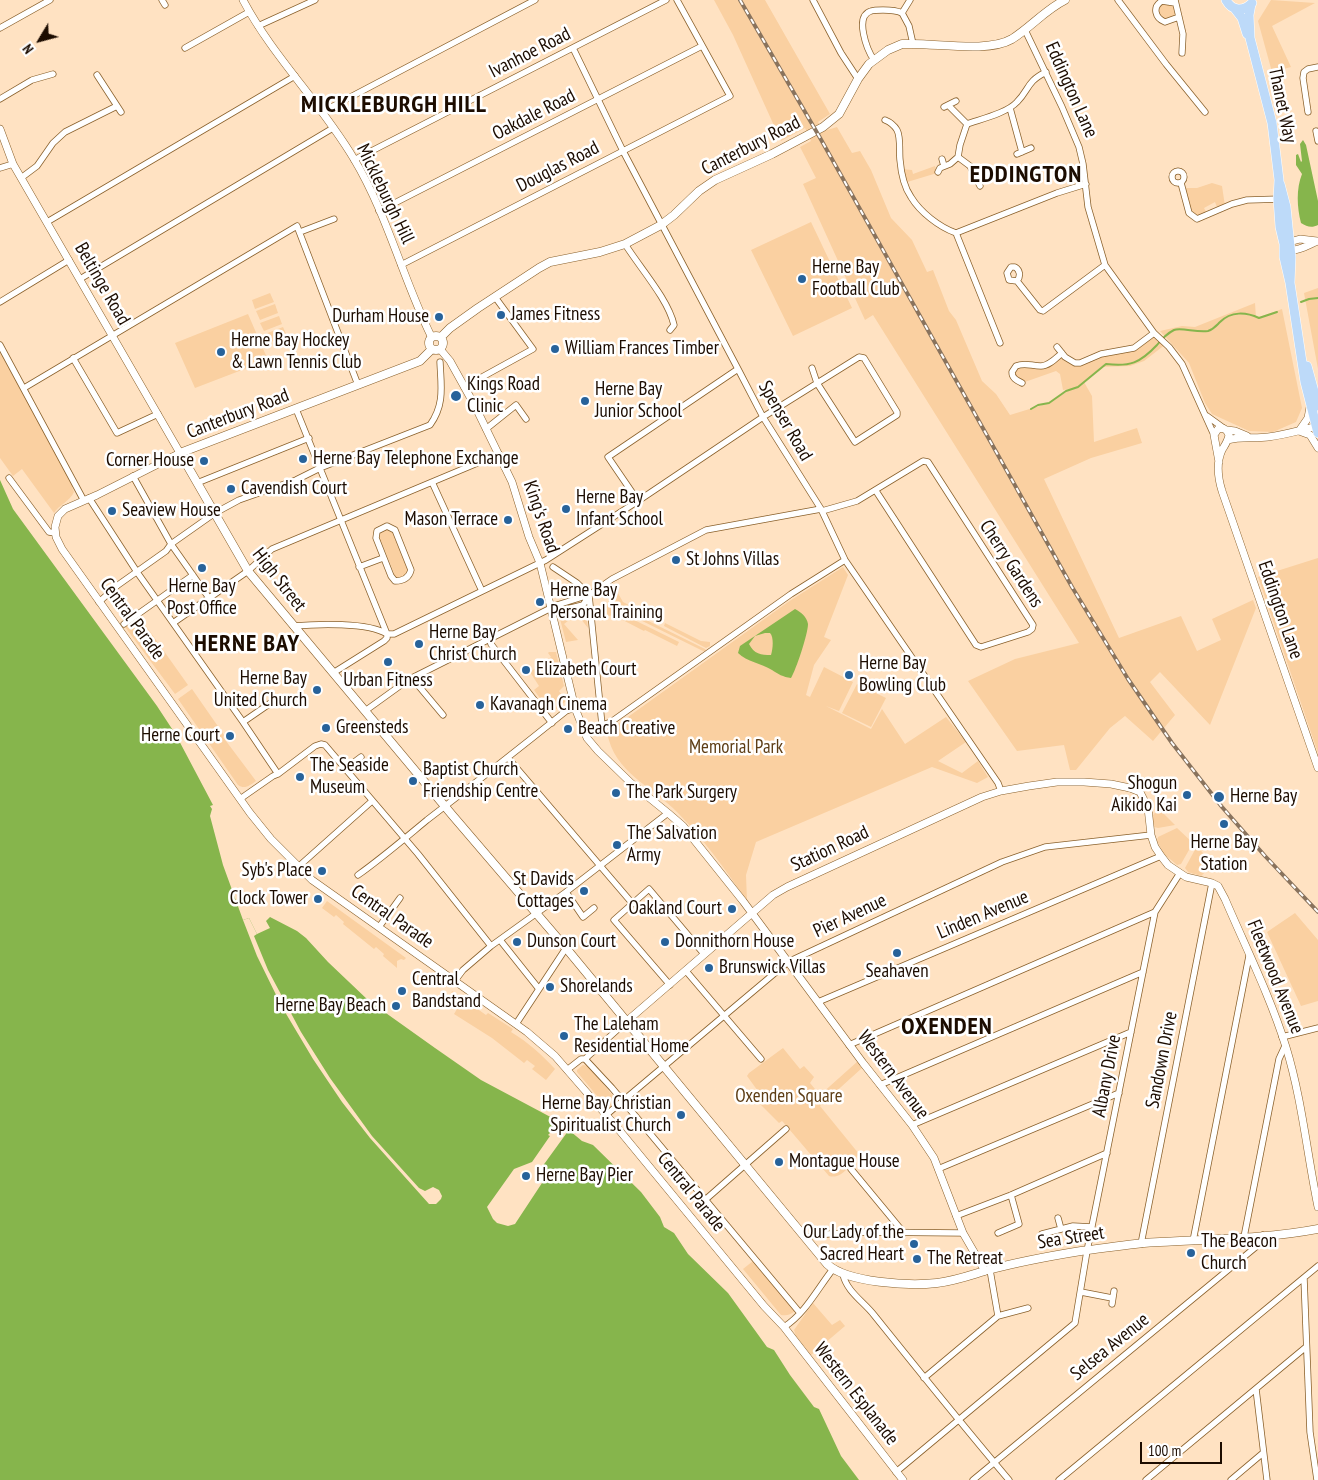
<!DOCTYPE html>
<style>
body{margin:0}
#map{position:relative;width:1318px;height:1480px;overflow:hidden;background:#ffe2c2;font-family:"PT Sans Narrow",sans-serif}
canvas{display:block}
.north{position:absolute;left:15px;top:15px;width:50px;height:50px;-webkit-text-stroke:4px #fff;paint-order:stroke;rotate:233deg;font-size:14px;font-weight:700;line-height:20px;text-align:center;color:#1c0c00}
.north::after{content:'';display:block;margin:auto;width:18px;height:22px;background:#1c0c00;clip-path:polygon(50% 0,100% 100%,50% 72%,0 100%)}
.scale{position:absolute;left:1140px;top:1442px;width:82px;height:22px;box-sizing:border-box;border:2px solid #1c0c00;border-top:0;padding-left:6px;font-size:15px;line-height:18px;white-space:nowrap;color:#1c0c00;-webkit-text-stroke:4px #fff;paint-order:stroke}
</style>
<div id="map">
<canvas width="1318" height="1480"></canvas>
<div class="north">N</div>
<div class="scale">100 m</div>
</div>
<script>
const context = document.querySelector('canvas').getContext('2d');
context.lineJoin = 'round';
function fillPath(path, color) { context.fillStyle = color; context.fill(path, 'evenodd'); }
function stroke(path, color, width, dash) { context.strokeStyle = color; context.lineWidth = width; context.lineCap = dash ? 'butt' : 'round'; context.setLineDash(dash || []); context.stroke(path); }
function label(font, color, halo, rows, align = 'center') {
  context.font = font + ' "PT Sans Narrow",sans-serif'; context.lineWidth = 5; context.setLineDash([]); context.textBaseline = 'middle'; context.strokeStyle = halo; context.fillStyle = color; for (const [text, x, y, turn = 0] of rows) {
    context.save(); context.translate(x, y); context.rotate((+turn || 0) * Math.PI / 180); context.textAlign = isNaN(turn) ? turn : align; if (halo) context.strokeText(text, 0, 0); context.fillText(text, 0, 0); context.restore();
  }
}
const green = new Path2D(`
 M 714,0 L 765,0 L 830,114 L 818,122 L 824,131 L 837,127 L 852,153 L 860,151 L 871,170 L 891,218 L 912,240 L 927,272 L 933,270 L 949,311 L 956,320 L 982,381 L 996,394 L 1010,415 L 1049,403 L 1071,389 L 1063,390 L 1060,374 L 1056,371 L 1022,383 L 1013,378 L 1016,366 L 1040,366 L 1062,353 L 1071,360 L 1086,361 L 1124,351 L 1154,333 L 1166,344 L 1144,361 L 1130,366 L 1101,367 L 1084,382 L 1092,396 L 1094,442 L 1137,428 L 1142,443 L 1091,458 L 1044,479 L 1119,638 L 1181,616 L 1197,651 L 1221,640 L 1212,619 L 1253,600 L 1256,608 L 1210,725 L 1160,672 L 1150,682 L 1175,715 L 1153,741 L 1125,716 L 1110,728 L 1076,770 L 1070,770 L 1064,745 L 1017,751 L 968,681 L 1015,659 L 1079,643 L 873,315 L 865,320 L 803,184 L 816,178 L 800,147 L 811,141 L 805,128 L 781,141 L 733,35 Z
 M 1271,0 L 1315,3 L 1272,26 L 1291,67 L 1272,72 L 1258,21 Z
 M 1172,2 L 1179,17 L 1161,20 L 1156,6 L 1158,3 Z
 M 935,166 L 937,173 L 904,183 L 901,169 L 912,170 L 913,174 Z
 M 1212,183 L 1222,186 L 1225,206 L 1218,210 L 1215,202 L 1204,208 L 1208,216 L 1191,216 L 1183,188 L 1197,188 Z
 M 811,222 L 852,308 L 793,336 L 751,250 Z
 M 1318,288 L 1318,369 L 1304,293 Z
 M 270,293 L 274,302 L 255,309 L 252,300 Z
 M 1255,303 L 1256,318 L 1282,309 L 1302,408 L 1296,422 L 1273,432 L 1249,431 L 1212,414 L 1205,403 L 1189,363 L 1160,331 L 1182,326 L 1195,327 Z
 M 275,304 L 278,313 L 260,320 L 256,311 Z
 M 248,314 L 268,360 L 195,388 L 175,343 Z
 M 279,316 L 282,324 L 264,331 L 260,323 Z
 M 283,327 L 287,336 L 268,343 L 265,334 Z
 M 0,352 L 74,486 L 72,487 L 74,492 C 70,501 59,505 54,513 L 22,469 L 13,476 L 0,458 Z
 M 385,528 L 392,531 L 408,571 L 403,578 L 397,578 L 393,575 L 394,573 L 381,541 L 379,542 L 378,534 Z
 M 1318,558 L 1318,753 L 1258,577 Z
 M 843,567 L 848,575 L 824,637 L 831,640 L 814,665 L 806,695 L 810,697 L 824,667 L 853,682 L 839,711 L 826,706 L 871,729 L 882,709 L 905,744 L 946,717 L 966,742 L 938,761 L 962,773 L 978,761 L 988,777 L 977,783 L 932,767 L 756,842 L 746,875 L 747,901 C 726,870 704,840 678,813 C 652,786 614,773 607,732 L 788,602 Z
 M 614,586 L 623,602 L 635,608 L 632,611 L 609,599 Z
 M 608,601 L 705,649 L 706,651 L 703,651 L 618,609 Z
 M 606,604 L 607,604 L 620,613 L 679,642 L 677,646 L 645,630 L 644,631 L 613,615 L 600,618 L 599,615 Z
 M 585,608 L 588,628 L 577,614 L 564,624 L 578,640 L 566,642 L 559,615 L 565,615 L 566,612 Z
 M 139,616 L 188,685 L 175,694 L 125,627 Z
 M 665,623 L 701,641 L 710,642 L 710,646 L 706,648 L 664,626 Z
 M 549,652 L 556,652 L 564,686 L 559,691 L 566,701 L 553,712 L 550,712 L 534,690 L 539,686 L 530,672 L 551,657 L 548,653 Z
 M 857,684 L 886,698 L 871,727 L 842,713 Z
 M 192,689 L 224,735 L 223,737 L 256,781 C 250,785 245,790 238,785 L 178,699 Z
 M 1159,809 L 1175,825 L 1158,828 L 1154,827 L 1152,817 L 1156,811 Z
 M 1177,828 L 1193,843 L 1181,864 L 1177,865 L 1164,854 L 1157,841 L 1158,837 Z
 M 1197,846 L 1213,865 L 1201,876 L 1188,872 L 1185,868 Z
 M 327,901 L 406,958 L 404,960 L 401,959 L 397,961 L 397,968 L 383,956 L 384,954 L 376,947 L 374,949 L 343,924 L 344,922 L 336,915 L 334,917 L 322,908 Z
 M 1295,913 L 1318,940 L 1318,1001 L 1301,1006 L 1267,932 Z
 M 452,991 L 486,1015 L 488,1013 L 513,1029 L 511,1032 C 528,1042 542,1055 555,1069 L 546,1080 L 532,1069 L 535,1066 L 527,1060 L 524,1063 L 492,1038 L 454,1014 L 457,1009 L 449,1004 L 447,1006 L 444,1003 L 450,998 Z
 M 783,1048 L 800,1069 L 804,1066 L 814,1077 L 810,1083 L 820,1095 L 858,1061 L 862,1068 L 820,1106 L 859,1154 C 852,1163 842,1180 829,1176 L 783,1122 L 782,1121 L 779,1123 L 759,1103 L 763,1098 L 747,1076 L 749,1073 Z
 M 583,1065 L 588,1066 L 614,1097 L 615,1102 L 608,1109 L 577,1072 L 577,1070 Z
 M 753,1261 L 795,1311 C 790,1315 787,1316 781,1315 L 743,1269 Z
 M 813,1303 L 832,1325 L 840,1320 L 845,1326 L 811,1355 L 796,1336 L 794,1330 Z`);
const water = new Path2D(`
 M 1303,140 L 1306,145 L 1318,201 L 1318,225 C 1312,228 1307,227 1301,223 C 1297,207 1296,189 1302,174 L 1296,165 L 1296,155 L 1298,154 L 1301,162 L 1302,161 L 1300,144 Z
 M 0,480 L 13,509 L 157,706 L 176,735 L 213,805 L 210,806 L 212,809 L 210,816 L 223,865 L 243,920 L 249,918 L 257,934 L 270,928 L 266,921 L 270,917 L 297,931 L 306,938 L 328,962 L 369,1001 L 435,1048 L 481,1080 L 558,1121 L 582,1141 L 593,1145 L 641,1192 L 660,1217 L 664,1227 L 674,1233 L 688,1254 L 728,1293 L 767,1347 L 774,1350 L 790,1375 L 814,1407 L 819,1409 L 841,1456 L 859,1480 L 0,1480 Z
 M 795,609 C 801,612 807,617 808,624 C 808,634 796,670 791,678 C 783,677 778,674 772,670 C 761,663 747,662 738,653 L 740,646 ZM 765,633 L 770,633 C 774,637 773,649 771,655 C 761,655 754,654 749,644 L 755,636 Z`);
const pier = new Path2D(`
 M 249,918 L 257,934 L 254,936 L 268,970 L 301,1032 L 330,1078 L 372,1136 L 419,1188 L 425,1191 L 433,1187 L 439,1190 L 442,1196 L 441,1199 L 436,1204 L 429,1204 L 370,1138 L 342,1102 L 313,1059 L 282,1007 L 257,956 L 243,920 Z
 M 560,1119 L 571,1127 L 542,1167 L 542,1183 L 515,1224 L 508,1226 L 497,1223 L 493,1219 L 487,1207 L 514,1169 L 532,1162 L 550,1136 L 548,1135 L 550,1133 L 551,1133 L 555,1128 Z`);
const stream = new Path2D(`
 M 1301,302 L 1309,299 L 1318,298
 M 1031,409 L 1038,405 L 1049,403 L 1066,391 L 1078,387 L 1106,364 C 1130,367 1140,363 1157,345 C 1161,340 1168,333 1174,330 C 1181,327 1197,333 1208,331 C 1214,329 1216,326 1220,322 C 1231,311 1246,312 1259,318 L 1277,312`);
const minor = new Path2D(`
 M 162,0 L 165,5
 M 813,0 L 841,53 L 858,79
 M 1118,0 L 1166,64 L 1205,112
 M 1175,0 L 1183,34 L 1182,53
 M 1175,3 L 1162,1 C 1152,7 1155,18 1165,22 L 1179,17
 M 902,13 L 910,0
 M 258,26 L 315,0
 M 0,28 L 50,0
 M 1025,30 L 1062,107 L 1079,147 L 1083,164 L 1088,207 L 1105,265 L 1154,333 L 1169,347 L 1182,364 L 1214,435
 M 185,48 L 249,12
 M 573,48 L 623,151 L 738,369 L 763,417 L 821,509 L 845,560 L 998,783 L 1001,791
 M 874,60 C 867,50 854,16 871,11 C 874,10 879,10 883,10 C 890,10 896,10 902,13 L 909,26 L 913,44
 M 97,75 L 121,112
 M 0,99 L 32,80 L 53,74
 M 948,105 L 967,124
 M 944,107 L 956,101
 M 1010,108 L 1022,152
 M 322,112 L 535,0
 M 1308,112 L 1303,78 L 1304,72 L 1308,69 L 1318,67
 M 885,120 C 890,122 894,125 897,130 C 901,137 899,152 900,160 C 901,172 904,187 911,197 C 920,212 939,227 956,233 L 1000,343
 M 1316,131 L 1318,141
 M 1017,154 L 1031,148
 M 958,157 L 970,166 L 980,186
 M 942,159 L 944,166
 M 354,160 L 666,0
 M 0,168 L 13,164
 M1172 177a6 6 0 1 1 12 0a6 6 0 1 1-12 0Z
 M 938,172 L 940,168 L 950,164 L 958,157 L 960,145 L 967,124 C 981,119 1007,113 1017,102 C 1030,89 1026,82 1046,72
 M 21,178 L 37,166 L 53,143 L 65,132 L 117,106
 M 1181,183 L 1189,213 L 1197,219 L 1232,204 L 1247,200 L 1281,199
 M 379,211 L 702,46
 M 47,222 L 295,76
 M 300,232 L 334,219
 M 956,233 L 1057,193 L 1086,184
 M 625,244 C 640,268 668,299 674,325 L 670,330
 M 401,265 L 730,96 L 677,0
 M 80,279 L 333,128
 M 1017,281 C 1021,276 1020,270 1015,267 L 1011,267 L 1007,273 L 1009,280 L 1017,281 L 1040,310 L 1043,311 L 1105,265
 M 0,302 L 69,260
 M 0,345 L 83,499
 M 1057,347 L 1065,357 L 1075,363 L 1080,363 L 1101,354 L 1134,348 L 1154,333
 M 73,358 L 117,433 L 158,414
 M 1022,383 C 1016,380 1012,378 1012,372 L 1016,366 C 1025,362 1031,366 1041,366 C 1049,366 1056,358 1062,353
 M 464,387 L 533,349 L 495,297
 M 24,388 L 297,226 L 358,385
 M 296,409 L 387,634
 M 1207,416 L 1225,429
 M 486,429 L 516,405 L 526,419
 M 133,476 L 171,544 L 209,598
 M 9,478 L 49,532 L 55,533
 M 432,482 L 482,591
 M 197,483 L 309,438
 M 89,498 L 137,572 L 243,722 L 278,774
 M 638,501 L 608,457 L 738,369
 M 822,511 L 857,501 L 923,461 L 928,462 L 1033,625 L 1032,629 L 1028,632 L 981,647 L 976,645 L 876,491
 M 387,526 L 395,530 L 411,570 C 409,578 403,581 395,581 L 391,576 L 376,538 L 377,531 Z
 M 359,567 L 383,558
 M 553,567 L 577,583 L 589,595 L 602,725 L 611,722 L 791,594 L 845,560
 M 99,602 L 118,585 L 166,551 L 171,544 L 215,513 L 239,500 L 296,480 L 320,468 L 430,425 C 445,404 441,386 440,362
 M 551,609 L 559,611 L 583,605 L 589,596
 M 173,623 L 248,571 L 272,549 L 499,454
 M 124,624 L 193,575
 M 293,626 C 317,624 368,622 387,634
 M 387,634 L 394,634 L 546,560 L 638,501 L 763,417 L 859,357 L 864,358 L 897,412 L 897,415 L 855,442 L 817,383 L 812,368
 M 490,638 L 491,644 L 494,648 L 552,723
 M 333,673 L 384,641 L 387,638 L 387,634
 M 412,678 L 443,715
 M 365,711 L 408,680 L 557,605 L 589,595 L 612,579 L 706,530 L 821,509
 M 243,722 L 272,702
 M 508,758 L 632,903
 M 345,769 L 361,757
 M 240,799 L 273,776 L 278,774 L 315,746 L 321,744 L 325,745 L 418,854 L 491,946
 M 298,867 L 372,801
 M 358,875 C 382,858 404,839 427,820 C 474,784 520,748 566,711 L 575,708
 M 566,892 L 583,917 L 594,908
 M 379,927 L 400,898
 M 500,940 L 539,989
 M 686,971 L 761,1059
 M 454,982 L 463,970 L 491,946 L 566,892 L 668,813
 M 670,985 L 614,920 L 649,889 L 704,954
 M 818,1002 L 1161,856
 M 516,1024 L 566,948
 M 1282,1037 L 1318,1028
 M 849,1045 L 1155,912
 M 585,1059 L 612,1088 L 800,1313
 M 585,1059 L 627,1021
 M 567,1070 L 581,1059 L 585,1059
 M 880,1085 L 1143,972
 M 606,1115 L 788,962 L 1002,862 L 1045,847 L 1151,835
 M 912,1125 L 1131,1032
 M 851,1169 L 904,1233
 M 938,1169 L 1119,1093
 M 705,1200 L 786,1129
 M 956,1216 L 1011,1195 L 1107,1153
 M 1058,1218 L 1061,1229
 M 998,1233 L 1019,1224 L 1011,1195
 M 1042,1234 L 1073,1226 L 1092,1227
 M 1244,1237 L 1279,1059 L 1285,1046
 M 806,1238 L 813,1235 L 860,1232 L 963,1233
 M 1193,1241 L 1249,956
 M 1141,1244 L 1212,883
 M 843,1274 C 846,1291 864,1302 874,1315 C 919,1371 963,1426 1009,1480
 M 1304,1278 L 1310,1432 L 1317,1480
 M 1081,1292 L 1112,1298
 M 1112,1304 L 1114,1291
 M 998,1316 L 1028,1308
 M 784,1327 C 805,1314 818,1288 833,1269
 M 924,1378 L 998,1316 L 990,1270
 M 1256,1389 L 1267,1480
 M 896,1472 L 1075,1323 L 1087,1251 L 1155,912 L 1180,873
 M 973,1480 L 1257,1246 L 1263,1235
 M 1059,1480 L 1318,1266
 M 1146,1480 L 1306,1347
 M 1231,1480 L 1263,1453`);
const tertiary = new Path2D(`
 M 243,0 C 273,57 321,103 354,159 C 387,214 403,279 431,336
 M 0,129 L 13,164 L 180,453 L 97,495 L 65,509 L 58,516 L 55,527 L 56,537 L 62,549 L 250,813 L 271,839 L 312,880 L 527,1032 L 555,1056 L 615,1125 L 764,1306 L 784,1327 L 903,1480
 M 1286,243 L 1300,239 L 1317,241
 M 1287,250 C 1297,252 1308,245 1318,241
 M 440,349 L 450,361 L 475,406 L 512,482 L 529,537 L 540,563 L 575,708 L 587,738 L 598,751 L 631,783 L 668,813 L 683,826 L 743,901 L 863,1063 L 912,1125 L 934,1158 L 963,1233 L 985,1271
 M 1227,430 L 1235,431 L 1247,436
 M 1299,431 L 1308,418 L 1310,407
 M 1299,431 L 1310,435 L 1318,448
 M 1228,440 C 1241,436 1254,439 1268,437 C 1285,435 1301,430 1318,426
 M 1219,462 L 1214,435 L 1218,429 C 1224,427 1227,430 1229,435 C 1228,441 1225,445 1222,450 C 1216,463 1218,478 1222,491 L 1318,768
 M 627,1021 L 773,895 L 787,887 L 982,797 L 1001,791 L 1029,786 L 1057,782 L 1084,782 L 1111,784 L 1130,788 L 1140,792 L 1148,808 L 1151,835 L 1155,847 L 1161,856 L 1168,865 L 1186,877 L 1212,883 L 1218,886 L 1225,899 C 1246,948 1270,996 1286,1047 C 1302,1099 1307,1154 1318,1207`);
const secondary = new Path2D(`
 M429 343a7 7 0 1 1 14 0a7 7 0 1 1-14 0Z
 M 441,337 L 450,328 L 478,308 L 539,268 L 550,262 L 600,252 L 625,244 L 661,225 L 674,215 L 699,191 L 715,180 L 772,154 L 823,127 L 839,114 L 858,79 L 869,64 L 888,50 L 902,44 L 908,44 C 937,43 988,53 1012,39 C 1031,27 1045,10 1065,0
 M 432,349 L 420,361 L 180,453 L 248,571 L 453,816 L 566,948 L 827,1264 C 847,1283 910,1286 937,1283 C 955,1281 971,1275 988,1270 C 1018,1262 1050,1256 1081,1251 C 1107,1248 1133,1243 1160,1242 C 1212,1239 1266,1239 1318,1229`);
const primary = new Path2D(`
 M 1226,0 C 1232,11 1243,12 1252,3
 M 1251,4 L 1249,15 L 1250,38 L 1272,123 L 1279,180 L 1278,199 L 1280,227 L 1284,244 L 1284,257 L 1290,283
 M 1235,9 L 1242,18 L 1247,34
 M 1280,184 L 1286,207 L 1291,257 L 1290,283 L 1305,382 L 1318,433
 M 1307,366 L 1318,406`);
const rail = new Path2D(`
 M 740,0 L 819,136 L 1072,587 L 1128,679 L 1172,743 L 1222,807 L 1265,856 L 1318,912`);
const markers = [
 [802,279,5,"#27629a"],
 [501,315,5,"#27629a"],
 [439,317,5,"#27629a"],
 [555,349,5,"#27629a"],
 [221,352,5,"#27629a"],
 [456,396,6,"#27629a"],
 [585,401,5,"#27629a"],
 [303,459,5,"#27629a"],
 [204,461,5,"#27629a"],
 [231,489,5,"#27629a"],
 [566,509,5,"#27629a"],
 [112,511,5,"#27629a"],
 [508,520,5,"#27629a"],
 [676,560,5,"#27629a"],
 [202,568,5,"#27629a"],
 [540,602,5,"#27629a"],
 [419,644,5,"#27629a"],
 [388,662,5,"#27629a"],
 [526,670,5,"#27629a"],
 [849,675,5,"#27629a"],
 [317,690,5,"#27629a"],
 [480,705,5,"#27629a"],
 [326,728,5,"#27629a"],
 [568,729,5,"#27629a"],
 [230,736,5,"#27629a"],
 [300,777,5,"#27629a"],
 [413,781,5,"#27629a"],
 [616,793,5,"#27629a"],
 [1187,795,5,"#27629a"],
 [1219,797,6,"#27629a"],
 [1224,824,5,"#27629a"],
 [617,845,5,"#27629a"],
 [322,871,5,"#27629a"],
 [584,891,5,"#27629a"],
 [318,899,5,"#27629a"],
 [732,909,5,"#27629a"],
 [517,942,5,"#27629a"],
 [665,942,5,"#27629a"],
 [897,953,5,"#27629a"],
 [709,968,5,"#27629a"],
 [550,987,5,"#27629a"],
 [402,991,5,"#27629a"],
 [396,1006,5,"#27629a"],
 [564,1036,5,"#27629a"],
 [681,1115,5,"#27629a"],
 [779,1162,5,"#27629a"],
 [526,1176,5,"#27629a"],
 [914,1244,5,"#27629a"],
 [1191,1253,5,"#27629a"],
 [917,1259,5,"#27629a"]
];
const streetNames = [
 ["Ivanhoe Road",530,53,-27],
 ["Eddington Lane",1071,90,66],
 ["Thanet Way",1282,105,78],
 ["Oakdale Road",534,115,-27],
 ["Canterbury Road",751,146,-27],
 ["Douglas Road",558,167,-27],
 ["Mickleburgh Hill",385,194,64],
 ["Beltinge Road",102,284,60],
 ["Canterbury Road",238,414,-21],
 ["Spenser Road",785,421,60],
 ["King's Road",541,517,71],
 ["Cherry Gardens",1011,564,57],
 ["High Street",279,580,52],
 ["Eddington Lane",1280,610,71],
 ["Central Parade",132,619,54],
 ["Station Road",830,849,-25],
 ["Linden Avenue",983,915,-23],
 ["Pier Avenue",850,916,-25],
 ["Central Parade",392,917,35],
 ["Fleetwood Avenue",1275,977,68],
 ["Sandown Drive",1162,1060,-79],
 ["Western Avenue",893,1075,53],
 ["Albany Drive",1107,1076,-79],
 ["Central Parade",691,1192,51],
 ["Sea Street",1071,1238,-9],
 ["Selsea Avenue",1110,1347,-39],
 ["Western Esplanade",856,1394,52]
];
const poiNames = [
 ["Herne Bay",812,268],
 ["Football Club",812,290],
 ["James Fitness",511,315],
 ["Durham House",429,317,"right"],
 ["Herne Bay Hockey",231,341],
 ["& Lawn Tennis Club",231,363],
 ["William Frances Timber",565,349],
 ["Kings Road",467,385],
 ["Clinic",467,407],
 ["Herne Bay",595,390],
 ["Junior School",595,412],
 ["Herne Bay Telephone Exchange",313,459],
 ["Corner House",194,461,"right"],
 ["Cavendish Court",241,489],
 ["Herne Bay",576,498],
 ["Infant School",576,520],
 ["Seaview House",122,511],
 ["Mason Terrace",498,520,"right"],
 ["St Johns Villas",686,560],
 ["Herne Bay",202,587,"center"],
 ["Post Office",202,609,"center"],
 ["Herne Bay",550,591],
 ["Personal Training",550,613],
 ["Herne Bay",429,633],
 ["Christ Church",429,655],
 ["Herne Bay",859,664],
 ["Bowling Club",859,686],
 ["Elizabeth Court",536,670],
 ["Herne Bay",307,679,"right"],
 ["United Church",307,701,"right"],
 ["Urban Fitness",388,681,"center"],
 ["Kavanagh Cinema",490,705],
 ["Greensteds",336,728],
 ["Beach Creative",578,729],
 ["Herne Court",220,736,"right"],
 ["The Seaside",310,766],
 ["Museum",310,788],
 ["Baptist Church",423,770],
 ["Friendship Centre",423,792],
 ["Shogun",1177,784,"right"],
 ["Aikido Kai",1177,806,"right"],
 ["The Park Surgery",626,793],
 ["Herne Bay",1230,797],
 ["The Salvation",627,834],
 ["Army",627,856],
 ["Herne Bay",1224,843,"center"],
 ["Station",1224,865,"center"],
 ["Syb's Place",312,871,"right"],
 ["St Davids",574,880,"right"],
 ["Cottages",574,902,"right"],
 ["Clock Tower",308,899,"right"],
 ["Oakland Court",722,909,"right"],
 ["Dunson Court",527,942],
 ["Donnithorn House",675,942],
 ["Brunswick Villas",719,968],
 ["Seahaven",897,972,"center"],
 ["Central",412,980],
 ["Bandstand",412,1002],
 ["Shorelands",560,987],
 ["Herne Bay Beach",386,1006,"right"],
 ["The Laleham",574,1025],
 ["Residential Home",574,1047],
 ["Herne Bay Christian",671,1104,"right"],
 ["Spiritualist Church",671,1126,"right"],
 ["Montague House",789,1162],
 ["Herne Bay Pier",536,1176],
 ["Our Lady of the",904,1233,"right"],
 ["Sacred Heart",904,1255,"right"],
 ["The Beacon",1201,1242],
 ["Church",1201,1264],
 ["The Retreat",927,1259]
];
const parkNames = [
 ["Memorial Park",736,748],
 ["Oxenden Square",789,1097]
];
const districtNames = [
 ["MICKLEBURGH HILL",394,105],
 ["EDDINGTON",1026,175],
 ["HERNE BAY",247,644],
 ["OXENDEN",947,1027]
];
fillPath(green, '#fad0a1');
fillPath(water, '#86b54c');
fillPath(pier, '#ffe2c2');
stroke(stream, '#86b54c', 2);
stroke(minor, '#8a612c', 7);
stroke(tertiary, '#8a612c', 8);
stroke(secondary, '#8a612c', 9);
stroke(primary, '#fff', 10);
stroke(minor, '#fff', 5.5);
stroke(tertiary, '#fff', 7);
stroke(secondary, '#fff', 8);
stroke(primary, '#bddaf9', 9);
stroke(rail, '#89735d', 4);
stroke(rail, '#fff', 2, [5.5]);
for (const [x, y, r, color] of markers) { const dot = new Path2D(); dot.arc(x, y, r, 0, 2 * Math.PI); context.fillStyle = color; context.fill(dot); stroke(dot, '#fff', 2); }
label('19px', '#1c0c00', '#fff', streetNames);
label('19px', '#1c0c00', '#fff', poiNames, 'left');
label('19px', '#5e3e16', '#fff', parkNames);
context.letterSpacing = '1px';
label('bold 24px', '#1c0c00', '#fff', districtNames);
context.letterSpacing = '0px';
</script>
